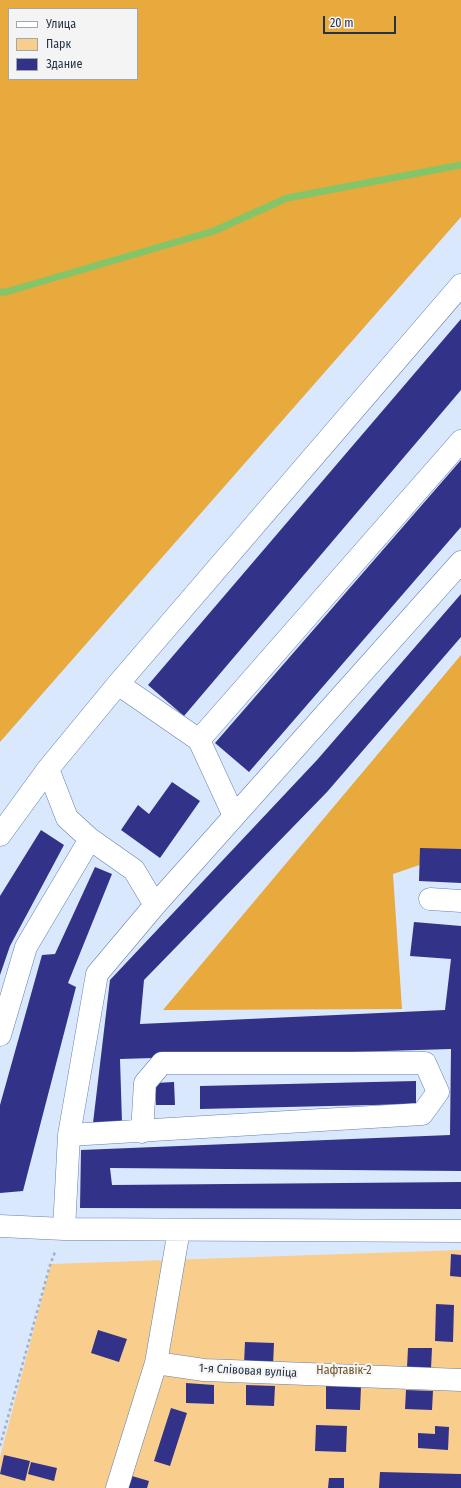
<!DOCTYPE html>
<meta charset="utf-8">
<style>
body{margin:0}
#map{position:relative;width:461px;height:1488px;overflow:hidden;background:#dae8fd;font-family:"Fira Sans Condensed",sans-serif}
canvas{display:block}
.legend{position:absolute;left:8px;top:8px;width:130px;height:72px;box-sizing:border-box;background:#f4f4f4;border:1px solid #a1a7af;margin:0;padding:5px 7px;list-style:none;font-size:12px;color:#253347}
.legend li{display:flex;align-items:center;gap:8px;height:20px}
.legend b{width:20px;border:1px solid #a1a7af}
.scale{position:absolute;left:323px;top:16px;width:73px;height:18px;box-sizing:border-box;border:2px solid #253347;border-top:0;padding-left:5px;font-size:12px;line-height:14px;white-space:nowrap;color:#253347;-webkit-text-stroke:3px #f4f4f4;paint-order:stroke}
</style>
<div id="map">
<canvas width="461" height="1488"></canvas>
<ul class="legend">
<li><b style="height:5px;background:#fff"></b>Улица</li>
<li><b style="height:11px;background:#f9cd8b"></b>Парк</li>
<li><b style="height:11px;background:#323289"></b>Здание</li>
</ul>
<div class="scale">20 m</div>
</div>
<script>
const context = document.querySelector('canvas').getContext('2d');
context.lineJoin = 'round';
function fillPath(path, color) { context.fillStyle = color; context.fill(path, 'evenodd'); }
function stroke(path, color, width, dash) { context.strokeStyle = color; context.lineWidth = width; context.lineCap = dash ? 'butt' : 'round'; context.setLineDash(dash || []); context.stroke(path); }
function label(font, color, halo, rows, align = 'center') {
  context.font = font + ' "Fira Sans Condensed",sans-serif'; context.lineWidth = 4; context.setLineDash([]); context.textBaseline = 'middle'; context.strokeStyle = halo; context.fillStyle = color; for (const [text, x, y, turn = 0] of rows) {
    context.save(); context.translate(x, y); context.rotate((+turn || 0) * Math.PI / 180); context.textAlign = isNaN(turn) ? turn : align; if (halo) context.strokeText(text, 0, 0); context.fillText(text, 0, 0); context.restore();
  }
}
const green = new Path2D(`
 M 461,1250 L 461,1488 L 0,1488 L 0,1457 L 51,1264 Z`);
const forest = new Path2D(`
 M 0,0 L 461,0 L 461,217 L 0,742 ZM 9,9 L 137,9 L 137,79 L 9,79 Z
 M 461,655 L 461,851 L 393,874 L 402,1009 L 163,1010 Z`);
const stream = new Path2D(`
 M 0,292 L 6,292 L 214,231 L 287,198 L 461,165`);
const building = new Path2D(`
 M 461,319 L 461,390 L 184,716 L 148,685 Z
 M 461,460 L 461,527 L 249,772 L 215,743 Z
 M 461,594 L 461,637 L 327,792 L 144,980 L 140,1024 L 445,1010 L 451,959 L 410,956 L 414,922 L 461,926 L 461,1171 L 110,1168 L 112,1185 L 461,1182 L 461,1209 L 80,1208 L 81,1150 L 450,1135 L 451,1049 L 120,1059 L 122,1123 L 93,1123 L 110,980 L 317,760 Z
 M 172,782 L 200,801 L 160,858 L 121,830 L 138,805 L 149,814 Z
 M 41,830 L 64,845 L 10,946 L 0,975 L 0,896 Z
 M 420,848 L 461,849 L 461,883 L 419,881 Z
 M 95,867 L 112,874 L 68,983 L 76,987 L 23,1191 L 0,1193 L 0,1105 L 42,955 L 55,954 Z
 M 416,1081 L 416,1104 L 200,1109 L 200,1086 Z
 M 174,1082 L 175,1105 L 156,1105 L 155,1083 Z
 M 451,1254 L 461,1255 L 461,1277 L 450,1276 Z
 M 436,1304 L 454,1305 L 453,1342 L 435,1341 Z
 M 98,1330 L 127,1339 L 119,1362 L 91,1353 Z
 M 245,1342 L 274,1343 L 273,1366 L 244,1364 Z
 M 408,1348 L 432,1348 L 431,1369 L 407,1368 Z
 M 186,1383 L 214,1385 L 214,1404 L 186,1403 Z
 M 246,1385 L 275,1386 L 274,1406 L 246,1405 Z
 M 326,1386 L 361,1387 L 360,1410 L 326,1409 Z
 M 406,1390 L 433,1391 L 432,1410 L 405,1409 Z
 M 171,1408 L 187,1413 L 170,1466 L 154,1461 Z
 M 316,1425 L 347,1426 L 346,1452 L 315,1451 Z
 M 435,1426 L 449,1427 L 448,1450 L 418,1448 L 418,1433 L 435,1434 Z
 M 4,1455 L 30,1461 L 25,1481 L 0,1474 Z
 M 31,1462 L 57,1468 L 54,1481 L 28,1474 Z
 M 380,1472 L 461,1474 L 461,1488 L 379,1488 Z
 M 132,1476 L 149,1481 L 147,1488 L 128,1488 Z
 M 329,1478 L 344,1478 L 344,1488 L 328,1488 Z`);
const path = new Path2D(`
 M 0,1446 L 50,1265 L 55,1252`);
const minor = new Path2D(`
 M 118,684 L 199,740 L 234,816
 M 199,740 L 461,441
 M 48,769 L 67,818 L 90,839 L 134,870 L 155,905
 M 0,835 L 48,769 L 118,684 L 461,285
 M 430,899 L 461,901
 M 0,1035 L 26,947 L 90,839
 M 69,1135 L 422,1114 L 438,1092 L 425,1063 L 162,1063 L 145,1083 L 142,1132
 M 0,1226 L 64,1229 L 461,1231
 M 64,1229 L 69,1135 L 97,974 L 155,905 L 461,562
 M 156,1363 L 204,1370 L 461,1380
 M 117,1488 L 156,1363 L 179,1230`);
const streetNames = [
 ["1-я Слівовая вуліца",248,1371,3]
];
const parkNames = [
 ["Нафтавік-2",344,1371]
];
fillPath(green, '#f9cd8b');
fillPath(forest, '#e8a93d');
stroke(stream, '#84c56a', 7);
fillPath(building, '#323289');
stroke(minor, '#6182b0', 23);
stroke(path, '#a3b1c5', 2.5, [3, 3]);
stroke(minor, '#fff', 22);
label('12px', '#253347', '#f4f4f4', streetNames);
label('12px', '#6c5228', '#f4f4f4', parkNames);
</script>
